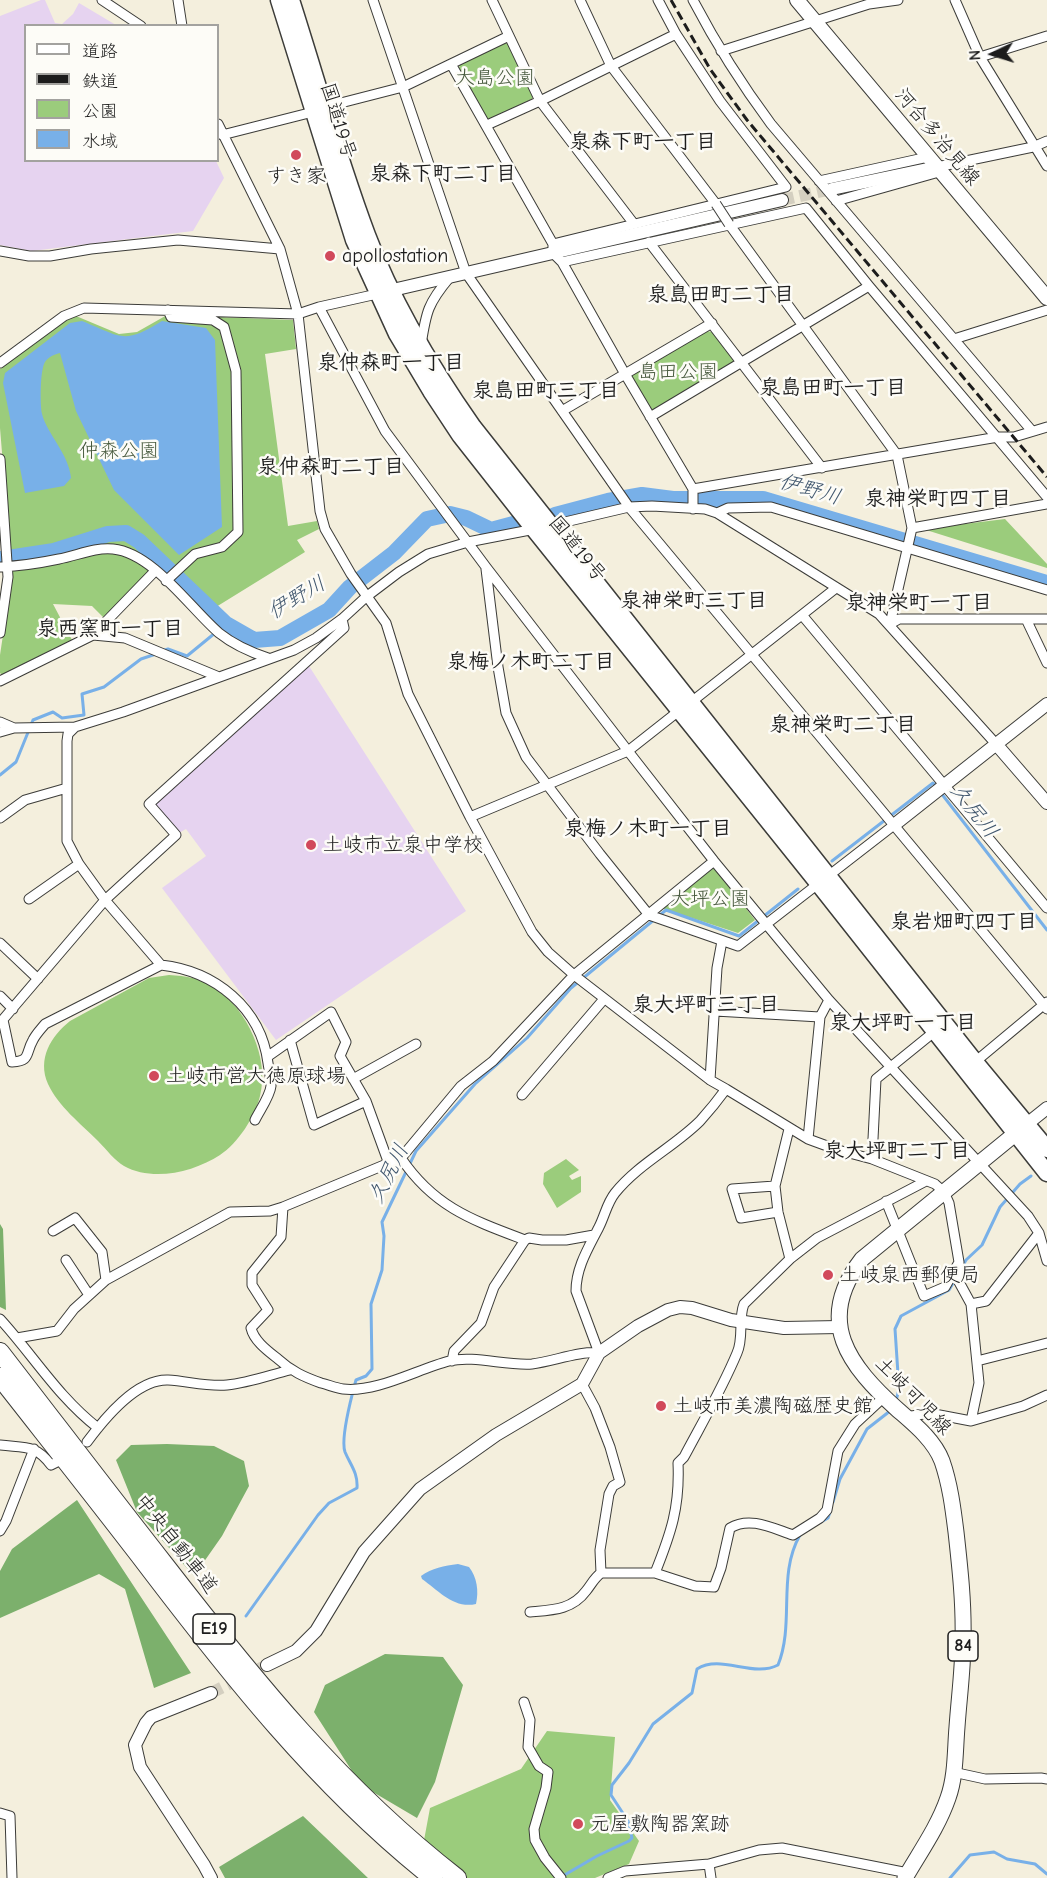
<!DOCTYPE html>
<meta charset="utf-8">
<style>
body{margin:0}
#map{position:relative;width:1047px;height:1878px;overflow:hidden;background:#f4efdd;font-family:"Comic Neue","Klee One",sans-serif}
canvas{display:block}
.legend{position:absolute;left:24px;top:24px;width:195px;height:138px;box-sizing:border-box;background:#fdfcf7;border:2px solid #a3a29f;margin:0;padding:8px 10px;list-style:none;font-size:18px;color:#1c1c1c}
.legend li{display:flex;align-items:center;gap:12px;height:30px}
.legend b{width:30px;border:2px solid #a3a29f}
.north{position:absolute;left:963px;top:24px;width:60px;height:60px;-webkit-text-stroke:4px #fdfcf7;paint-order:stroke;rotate:266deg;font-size:16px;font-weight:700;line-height:24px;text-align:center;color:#1c1c1c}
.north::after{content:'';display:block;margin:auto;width:21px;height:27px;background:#1c1c1c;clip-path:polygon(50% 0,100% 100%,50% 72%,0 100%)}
</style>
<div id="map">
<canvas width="1047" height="1878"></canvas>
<ul class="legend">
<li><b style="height:8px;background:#fff"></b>道路</li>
<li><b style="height:8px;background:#1c1c1c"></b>鉄道</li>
<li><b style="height:16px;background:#9bcc7c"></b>公園</li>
<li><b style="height:16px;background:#78b0e8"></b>水域</li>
</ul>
<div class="north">N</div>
</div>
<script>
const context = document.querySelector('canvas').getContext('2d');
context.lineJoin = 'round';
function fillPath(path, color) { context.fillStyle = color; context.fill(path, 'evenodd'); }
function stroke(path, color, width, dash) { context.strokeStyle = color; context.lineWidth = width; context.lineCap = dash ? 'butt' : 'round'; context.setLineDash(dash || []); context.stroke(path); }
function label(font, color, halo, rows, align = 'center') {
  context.font = font + ' "Comic Neue","Klee One",sans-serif'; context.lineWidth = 5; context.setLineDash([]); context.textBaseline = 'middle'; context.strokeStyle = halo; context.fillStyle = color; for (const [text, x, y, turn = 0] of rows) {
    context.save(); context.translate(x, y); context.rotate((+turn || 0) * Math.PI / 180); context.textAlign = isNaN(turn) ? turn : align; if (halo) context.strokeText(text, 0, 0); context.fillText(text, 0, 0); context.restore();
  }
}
const built = new Path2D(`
 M 41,0 L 45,0 L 55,23 L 62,24 L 73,14 L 79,3 L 116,25 L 26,26 L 26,160 L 216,161 L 224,178 L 193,231 L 32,251 L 0,245 L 0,16 Z
 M 309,666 L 466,911 L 276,1040 L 162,888 L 206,856 L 186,829 L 179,833 L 155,804 Z`);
const green = new Path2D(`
 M 505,43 L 509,44 L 533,95 L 532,99 L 488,120 L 459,68 L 460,64 Z
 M 167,315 L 293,320 L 296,349 L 265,354 L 288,526 L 317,521 L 319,529 L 297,540 L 305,552 L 216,607 L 164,560 L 103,617 L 92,606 L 53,604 L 72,640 L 3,676 L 0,673 L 0,655 L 12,575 L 0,428 L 0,369 L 61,323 L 76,316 L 119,334 L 137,332 Z
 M 707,331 L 712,332 L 734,361 L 732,365 L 654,411 L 652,410 L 632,378 L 632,375 Z
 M 1005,519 L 1047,564 L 1047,568 L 923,529 Z
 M 715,868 L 755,920 L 738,933 L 661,908 L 710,869 Z
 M 169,975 C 186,976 202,978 216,988 C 247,1010 270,1058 260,1096 C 255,1117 238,1143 220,1155 C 194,1172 153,1182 124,1166 C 115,1161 106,1149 98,1141 C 81,1124 58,1106 48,1084 C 37,1059 51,1036 70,1021 L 149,978 Z
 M 566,1159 L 579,1170 L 569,1176 L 572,1180 L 581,1176 L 581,1192 L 557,1208 L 543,1184 L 544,1173 Z
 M 547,1731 L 615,1737 L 610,1800 L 639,1841 L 629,1864 L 595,1878 L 417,1878 L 430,1808 L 521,1769 Z`);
const forest = new Path2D(`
 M 0,1224 L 3,1229 L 6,1310 L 0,1307 Z
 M 167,1444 L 214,1446 L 244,1461 L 249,1486 L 222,1536 L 194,1576 L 137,1512 L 116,1460 L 131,1445 Z
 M 77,1500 L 191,1673 L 154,1688 L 125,1589 L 99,1574 L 0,1618 L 0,1571 L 12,1549 Z
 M 385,1654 L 443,1657 L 463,1685 L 435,1782 L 417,1818 L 361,1785 L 314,1712 L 325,1685 Z
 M 303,1816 L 368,1878 L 225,1878 L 219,1867 Z`);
const water = new Path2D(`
 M 82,321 C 122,337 123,345 162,321 L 206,328 L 215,340 L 222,527 L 179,555 L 114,490 L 76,411 L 60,353 C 55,354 48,357 45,362 C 40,370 40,404 42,414 C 47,434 69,454 71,478 L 64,486 L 25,493 L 3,383 L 5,373 L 70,323 Z
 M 458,1564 L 469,1567 C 477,1577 479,1591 476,1604 C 454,1609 439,1591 422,1579 L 421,1576 C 432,1568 444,1566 458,1564 Z`);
const stream = new Path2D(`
 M 162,651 L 168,649 L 187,656 L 226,624
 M 0,775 L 16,762 L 33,720 L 53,712 L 62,718 L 84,715 L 82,694 L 104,687 L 141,659 L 156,654
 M 941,793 L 1047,930
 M 832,861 L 933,783 L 937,787
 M 660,915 L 666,910 L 739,936 L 798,889
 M 962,1267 L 966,1260 L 982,1245 L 1000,1207 L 1020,1184 L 1031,1176
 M 896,1401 L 899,1389 L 895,1329 L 901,1316 L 949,1290 L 956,1278
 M 833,1502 L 840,1479 L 867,1429 L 890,1411
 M 821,1522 L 828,1518 L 830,1512
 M 246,1616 L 318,1515 L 329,1503 L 357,1488 C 358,1473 351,1466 345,1452 C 340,1438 352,1395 356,1380 L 366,1376 L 372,1369 L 371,1304 L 382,1270 L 384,1236 L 382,1222 L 416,1151 L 475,1084 L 527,1038 L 571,988 L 655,919
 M 561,1877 L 597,1856 L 629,1841 L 632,1838 L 628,1821 L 611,1795 L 612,1785 L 629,1763 L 653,1724 L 692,1693 L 697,1669 C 721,1654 753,1678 778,1665 C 795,1623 777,1575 800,1535
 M 950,1878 L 970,1855 L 994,1852 L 1007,1859 L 1035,1864 L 1047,1874`);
const river = new Path2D(`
 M 555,515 L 608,501 L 642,495 L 673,499 L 763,499 L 1047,583
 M 0,559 L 54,551 L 108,534 L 126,533 L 139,541 L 226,624 L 254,640 L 280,638 L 329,610 L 350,587 L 394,553 L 427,519 L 450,514 L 466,518 L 491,530 L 517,523`);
const tertiaryTunnel = new Path2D(`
 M 782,200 L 832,189
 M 211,1693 L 267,1665`);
const minor = new Path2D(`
 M 102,0 L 141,26
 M 178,0 L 182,26
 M 373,0 L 466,273 L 629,507 L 1047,1009
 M 492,0 L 540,101 L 634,224
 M 580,0 L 611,66 L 716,204
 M 693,0 C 716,44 742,85 771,124 L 1032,431
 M 955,0 L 980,57 L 1047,166
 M 721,51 L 869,4 L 898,0
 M 980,57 L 1047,36
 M 451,64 L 553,244 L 553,253 L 562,262 L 625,374 L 693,489 L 693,509
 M 325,107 L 403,87 L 509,36
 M 218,124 L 280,249 L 298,314 L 320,511 L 325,529 L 351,574 L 386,623 L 408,694 L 470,817 L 532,932 L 548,952 L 574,975 L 710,1080 L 726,1089 C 718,1100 709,1111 700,1121 C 674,1147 638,1164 615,1193 C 607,1203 605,1215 599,1227 C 589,1247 576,1267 576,1291 L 599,1353
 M 487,125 L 540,101 L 676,34
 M 222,135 L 313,112
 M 937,167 L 1033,147 L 1047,141
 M 819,181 L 928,157
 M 836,201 L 939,172
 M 729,224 L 897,455 L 912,528 L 890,624
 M 649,242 L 822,468
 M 553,244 L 786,187 L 720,101 L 676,34 L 658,0
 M 0,251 L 29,256 L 50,256 L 91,249 L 178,240 L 280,249
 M 562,262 L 806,208 L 869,286 L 1047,497
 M 319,307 L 385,431 L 486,567 L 628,751 L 714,861 L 829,1000 L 1028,1216 L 1039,1233 L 1047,1261
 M 954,339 L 1047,310
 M 421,345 C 426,312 428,303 450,277
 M 0,363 L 64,316 L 84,308 L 298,314 L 319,307 L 377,294
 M 562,411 L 712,323
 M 650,417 L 869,286
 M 0,459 L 8,577 L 0,633
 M 693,489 L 998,437 L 1014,437 L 1047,427
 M 717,513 L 728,508 L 771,507 L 1047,590
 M 548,526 L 629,507 L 652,506 L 705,509 L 717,513 L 879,614 L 996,744
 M 912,528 L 1047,504
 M 0,567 C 20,566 40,563 59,559 C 76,556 95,547 113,549 C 153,553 190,608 219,633 C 234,645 250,652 268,658
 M 486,569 L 498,667 L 506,713 L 526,757 L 600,854 L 649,915 L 738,946 L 894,825
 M 166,581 L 195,554 L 222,547 L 238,532 L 236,371 L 224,327 L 213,320 L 171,317 L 168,310
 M 802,615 L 1047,908
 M 1026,619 L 1047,663
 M 890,624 L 899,619 L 1047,619
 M 93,635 L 125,638 L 219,677
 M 0,681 L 93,635 L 155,571
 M 690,703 L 836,588
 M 0,722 L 14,728
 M 75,727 L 68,734 L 67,741 L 67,841 L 79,864 L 105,900 L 161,965
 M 0,732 L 14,728 L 75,727 L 123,712 L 294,650 L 316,638 L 342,619 L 366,597 L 399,572 L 428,554 L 468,542 L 535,529
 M 470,817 L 628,751 L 680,710
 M 0,818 L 25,800 L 67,788
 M 29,899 L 79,864
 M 0,943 L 38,979
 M 0,996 L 13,1009
 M 715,1011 L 820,1017
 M 3,1020 L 12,1062 C 31,1061 25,1054 33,1040 C 36,1034 41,1029 45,1024 L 161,965 C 215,971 261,1008 268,1063 C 269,1070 271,1079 271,1086 C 270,1096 260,1110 255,1120
 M 0,1023 L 105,900 L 176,835 L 149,804 L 344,628 L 342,619
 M 290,1040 L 314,1125 L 366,1101
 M 267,1057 L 331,1012 L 346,1042 L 340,1056 L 366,1101 L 389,1164
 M 975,1062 L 1047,1002
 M 353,1079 L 416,1044
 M 710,1080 L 717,968 L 722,941
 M 726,1089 L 808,1139 L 838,1150 L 872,1159 L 935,1184 L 944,1192 L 949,1203 L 959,1262 L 959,1282 L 971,1304 L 979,1383 L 971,1421
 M 522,1095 L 604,999
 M 789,1129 L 775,1186 L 778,1212 L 790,1259
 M 808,1139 L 820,1017 L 829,1000
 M 401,1158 C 434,1207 472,1220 525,1240 L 494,1287 L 481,1323 L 454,1351 L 452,1361
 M 872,1159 L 876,1079 L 934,1032
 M 775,1186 L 732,1189 L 741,1218 L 778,1212
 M 886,1201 L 924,1296 L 945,1287 L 958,1264
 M 283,1207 L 281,1237 L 252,1273 L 252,1285 L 268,1310 L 251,1328 C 254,1341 268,1351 278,1359 C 291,1371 304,1377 321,1383 C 329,1385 336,1388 343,1389 C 376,1393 418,1369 449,1361 C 474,1355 506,1366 532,1364 C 551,1362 583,1350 599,1353
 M 53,1231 L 75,1218 L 102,1252 L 106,1280
 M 525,1240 L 529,1238 L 542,1240 L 566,1240 L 594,1235
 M 66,1260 L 89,1295
 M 971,1304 L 986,1301 L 1039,1233
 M 0,1319 C 33,1355 58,1397 98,1428
 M 17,1338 L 57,1331 L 74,1309 L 106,1280 L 230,1212 L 270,1211 L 283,1207 L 401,1158 L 461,1086 L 493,1061 L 574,975 L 714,861
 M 977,1361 L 1047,1343
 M 582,1384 L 595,1408 L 610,1447 L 620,1482 L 613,1486 L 609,1494 L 600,1550 L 601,1573
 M 906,1417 L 929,1413 L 971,1421 L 1023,1406 L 1047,1395
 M 87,1442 C 104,1419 136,1379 168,1380 C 187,1381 208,1387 227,1385 C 248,1383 270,1375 290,1370
 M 0,1445 C 25,1448 35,1444 51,1465 L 59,1461
 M 0,1531 L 6,1521 L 34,1449
 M 655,1573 C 671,1533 680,1507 678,1463 L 684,1457 C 702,1423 722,1389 737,1353 C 744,1338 738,1319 744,1304 L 790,1259 L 817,1238 L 926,1181
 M 530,1612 C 552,1610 572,1610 586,1591 C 591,1585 594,1578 601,1573 L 655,1573 L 695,1586 L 714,1587 L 721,1568 L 730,1528 C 750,1516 772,1528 793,1535 L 820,1518 L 827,1510 L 838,1451 L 855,1424 L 884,1397
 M 524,1702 L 530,1720 L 528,1747 L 539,1766 L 548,1772 L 546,1788 L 534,1829 L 535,1840 L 545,1858 L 561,1878
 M 953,1772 L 985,1779 L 1041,1778 L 1047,1779
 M 0,1813 L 10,1816 L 12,1878
 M 709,1864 L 711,1878
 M 608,1878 L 625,1871 L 709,1864 L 759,1850 L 782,1848 L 908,1873`);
const tertiary = new Path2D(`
 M 832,189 L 937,167
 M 384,292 L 782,200
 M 996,744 L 1047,803
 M 894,825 L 1047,704
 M 1027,1124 L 1047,1108
 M 267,1665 L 296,1651 L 316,1631 L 364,1552 L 420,1489 L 496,1435 L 582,1384 L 599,1353 L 638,1326 L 668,1310 L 680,1307 L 692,1308 L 731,1320 L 784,1328 L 839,1327
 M 211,1878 L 204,1865 L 140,1767 L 135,1745 L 146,1723 L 151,1717 L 211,1693`);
const secondary = new Path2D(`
 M 797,0 L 1047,298`);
const primary = new Path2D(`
 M 905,1878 C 920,1852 938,1827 948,1798 C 956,1776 955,1750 957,1727 C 959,1698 963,1669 963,1641 C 964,1604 960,1568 956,1532 C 953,1508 950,1484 942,1461 C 934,1440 914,1424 898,1410 C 849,1366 814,1321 862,1259 L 1026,1125`);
const trunk = new Path2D(`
 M 279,0 L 354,240 L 397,334 L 431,391 L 460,435 L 534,529 L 818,883 L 1047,1173
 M 291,0 C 316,78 338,158 367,235 C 393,304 431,367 473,427 L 975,1062 L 1047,1149`);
const motorway = new Path2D(`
 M 0,1352 C 55,1423 109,1494 164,1564 C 253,1679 341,1788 457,1878
 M 0,1377 C 47,1437 94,1496 140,1556 C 228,1672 318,1787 433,1878`);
const rail = new Path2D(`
 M 671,0 L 710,69 L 747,120 L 1047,477`);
const minorBridge = new Path2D(`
 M 716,204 L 729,224`);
const markers = [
 [296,155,6,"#d1495b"],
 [330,256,6,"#d1495b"],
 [311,845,6,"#d1495b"],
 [154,1076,6,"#d1495b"],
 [828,1275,6,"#d1495b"],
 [661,1406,6,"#d1495b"],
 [578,1824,6,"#d1495b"]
];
const shields = [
 [214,1629,42],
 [963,1646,30]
];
const shieldNames = [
 ["E19",214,1629],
 ["84",963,1646]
];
const parkNames = [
 ["大島公園",495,78],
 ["島田公園",678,372],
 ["仲森公園",119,451],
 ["大坪公園",710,899]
];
const streetNames = [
 ["国道19号",338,121,73],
 ["河合多治見線",937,137,50],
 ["国道19号",577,549,51],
 ["土岐可児線",913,1396,46],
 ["中央自動車道",176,1544,52]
];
const poiNames = [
 ["すき家",296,176,"center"],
 ["apollostation",342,256],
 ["土岐市立泉中学校",323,845],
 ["土岐市営大徳原球場",166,1076],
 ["土岐泉西郵便局",840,1275],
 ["土岐市美濃陶磁歴史館",673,1406],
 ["元屋敷陶器窯跡",590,1824]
];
const neighbourhoodNames = [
 ["泉森下町一丁目",643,142],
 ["泉森下町二丁目",443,174],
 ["泉島田町二丁目",721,295],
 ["泉仲森町一丁目",391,363],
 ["泉島田町一丁目",833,388],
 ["泉島田町三丁目",546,391],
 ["泉仲森町二丁目",331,467],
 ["泉神栄町四丁目",938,499],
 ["泉神栄町三丁目",694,601],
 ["泉神栄町一丁目",919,603],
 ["泉西窯町一丁目",110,629],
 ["泉梅ノ木町二丁目",531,662],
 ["泉神栄町二丁目",843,725],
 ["泉梅ノ木町一丁目",648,829],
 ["泉岩畑町四丁目",964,922],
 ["泉大坪町三丁目",706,1005],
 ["泉大坪町一丁目",903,1023],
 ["泉大坪町二丁目",897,1151]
];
const waterNames = [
 ["伊野川",810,490,16],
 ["伊野川",297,598,-31],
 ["久尻川",974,811,52],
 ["久尻川",389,1174,-63]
];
fillPath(built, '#e6d3f0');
fillPath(green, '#9bcc7c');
fillPath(forest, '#7cb06c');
fillPath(water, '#78b0e8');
stroke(stream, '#78b0e8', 3);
stroke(river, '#78b0e8', 16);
stroke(tertiaryTunnel, '#d4cfc0', 12, [12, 6]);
stroke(minor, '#3c3c39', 11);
stroke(tertiary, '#3c3c39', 14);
stroke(secondary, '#3c3c39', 16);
stroke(primary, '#3c3c39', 17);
stroke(trunk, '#3c3c39', 19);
stroke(motorway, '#3c3c39', 20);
stroke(minor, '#fff', 9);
stroke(tertiary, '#fff', 12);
stroke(secondary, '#fff', 14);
stroke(primary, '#fff', 15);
stroke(trunk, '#fff', 16);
stroke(motorway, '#fff', 18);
stroke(rail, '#1c1c1c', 3, [9, 4.5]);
stroke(minorBridge, '#3c3c39', 11, []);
stroke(minorBridge, '#fff', 9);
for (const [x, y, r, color] of markers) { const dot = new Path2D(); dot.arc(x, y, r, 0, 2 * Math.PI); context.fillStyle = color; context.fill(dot); stroke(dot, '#fdfcf7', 2); }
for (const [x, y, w] of shields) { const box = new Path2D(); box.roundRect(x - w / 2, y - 15, w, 30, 4.5); context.fillStyle = '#fdfcf7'; context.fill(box); stroke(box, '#1c1c1c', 1.5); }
label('bold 18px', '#1c1c1c', null, shieldNames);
label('20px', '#485a3e', '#fdfcf7', parkNames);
label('20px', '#1c1c1c', '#fdfcf7', streetNames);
label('20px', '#1c1c1c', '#fdfcf7', poiNames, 'left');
label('bold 21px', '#1c1c1c', '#fdfcf7', neighbourhoodNames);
label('italic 21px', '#41576e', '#fdfcf7', waterNames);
</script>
